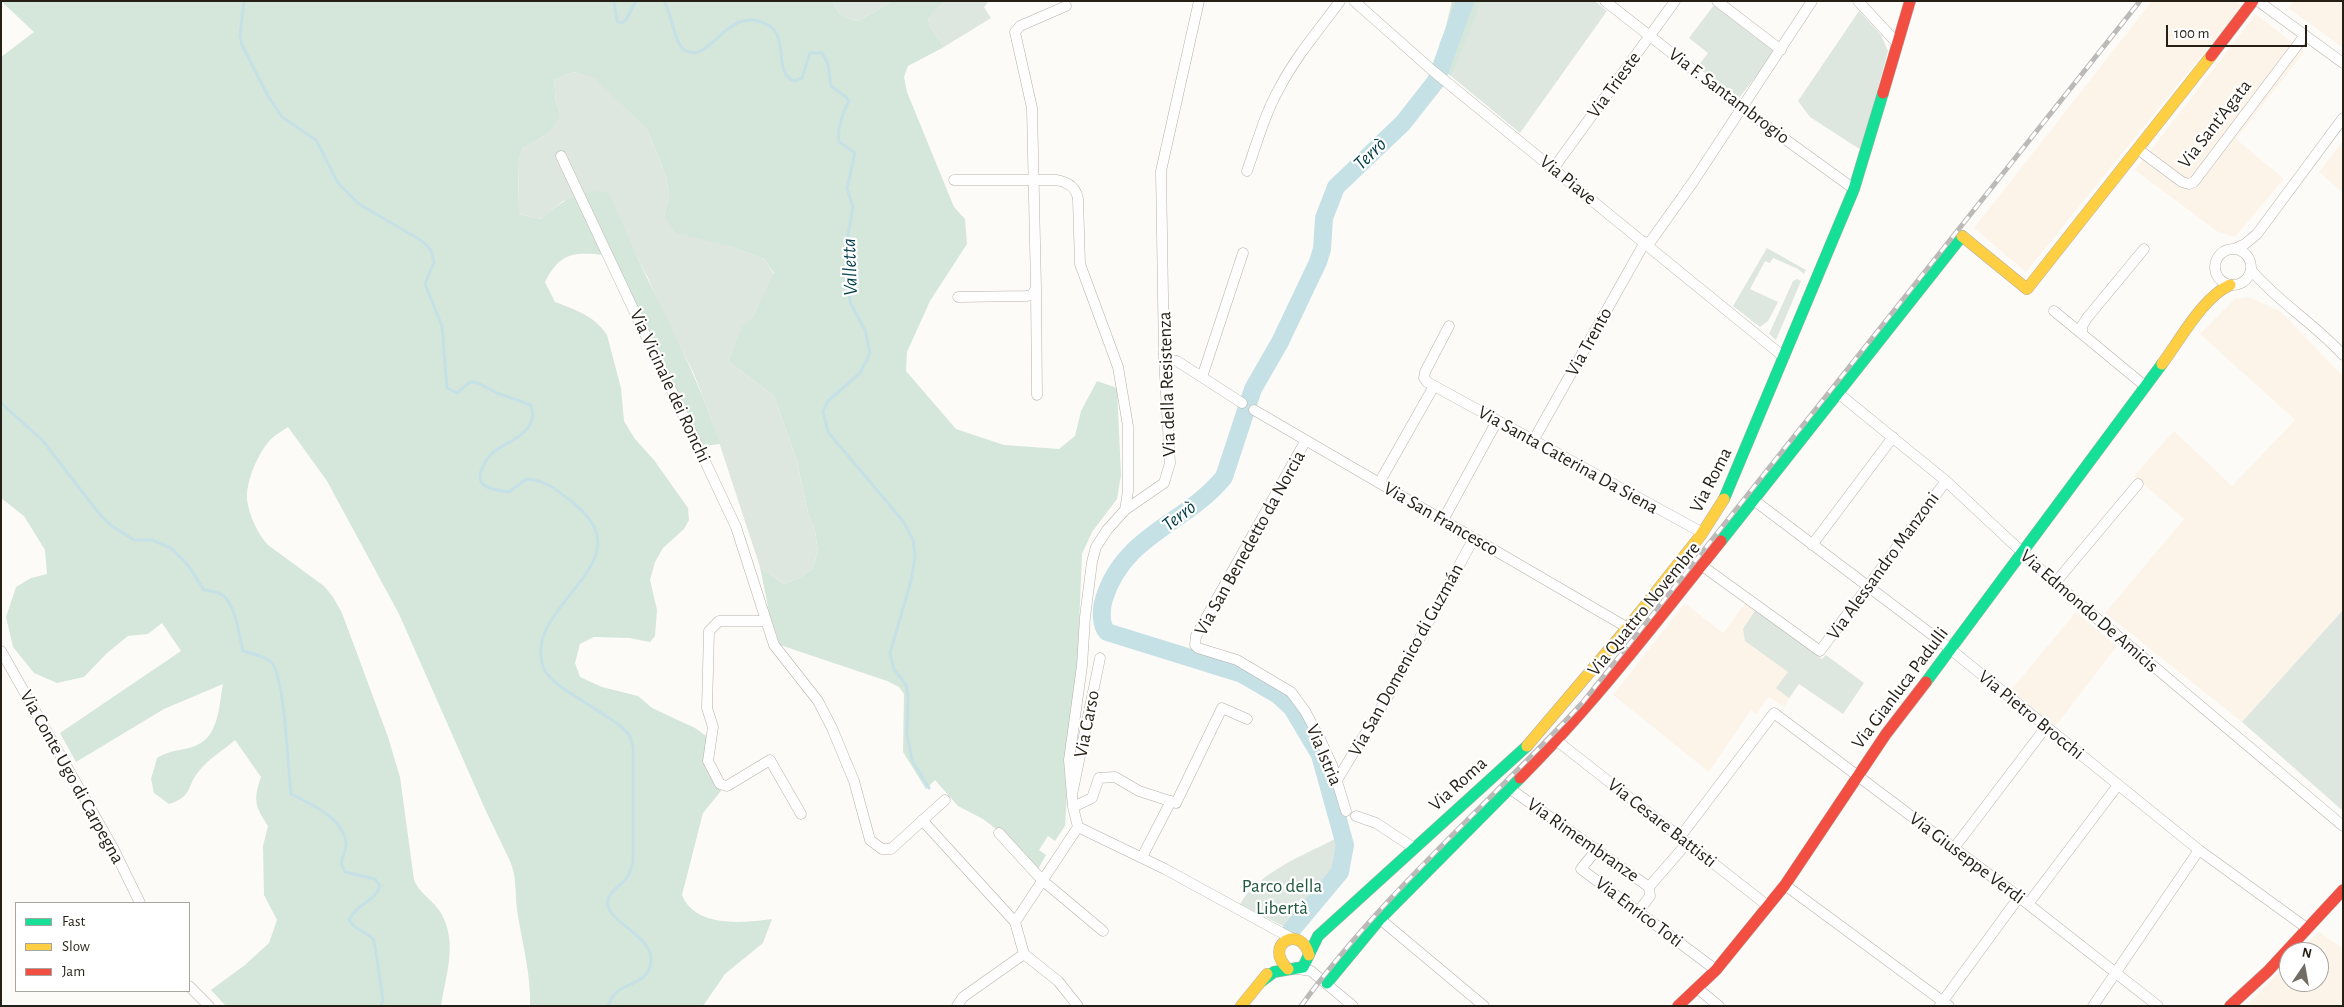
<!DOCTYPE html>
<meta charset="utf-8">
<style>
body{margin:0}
#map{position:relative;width:2344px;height:1007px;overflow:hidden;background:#fdfbf8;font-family:"Alegreya Sans",sans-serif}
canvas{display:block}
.frame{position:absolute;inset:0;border:2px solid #251f15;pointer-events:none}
.legend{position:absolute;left:15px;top:902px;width:175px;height:90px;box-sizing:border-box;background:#fff;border:1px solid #a8a5a1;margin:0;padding:6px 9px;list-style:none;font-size:15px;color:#251f15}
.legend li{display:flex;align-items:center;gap:10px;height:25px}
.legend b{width:25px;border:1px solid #a8a5a1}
.north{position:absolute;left:2279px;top:942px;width:50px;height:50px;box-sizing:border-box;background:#fff;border:1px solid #a8a5a1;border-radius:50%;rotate:12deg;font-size:14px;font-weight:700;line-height:20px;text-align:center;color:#251f15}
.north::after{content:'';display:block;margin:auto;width:18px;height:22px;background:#716c64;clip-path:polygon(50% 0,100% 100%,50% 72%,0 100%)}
.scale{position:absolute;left:2166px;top:25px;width:141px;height:22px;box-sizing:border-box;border:2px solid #251f15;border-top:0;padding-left:6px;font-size:15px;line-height:18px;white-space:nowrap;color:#251f15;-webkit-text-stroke:4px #fff;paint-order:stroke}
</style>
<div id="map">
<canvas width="2344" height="1007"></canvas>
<div class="frame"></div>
<ul class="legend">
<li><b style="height:6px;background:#16e098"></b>Fast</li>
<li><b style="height:6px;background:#ffcf43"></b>Slow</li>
<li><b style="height:6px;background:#f24e42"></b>Jam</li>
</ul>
<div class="north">N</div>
<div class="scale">100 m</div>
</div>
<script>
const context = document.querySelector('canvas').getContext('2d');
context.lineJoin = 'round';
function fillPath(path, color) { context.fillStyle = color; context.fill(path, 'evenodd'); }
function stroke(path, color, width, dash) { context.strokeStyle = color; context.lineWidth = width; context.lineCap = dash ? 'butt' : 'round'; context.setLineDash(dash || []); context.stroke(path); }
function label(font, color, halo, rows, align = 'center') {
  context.font = font + ' "Alegreya Sans",sans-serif'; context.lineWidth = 4.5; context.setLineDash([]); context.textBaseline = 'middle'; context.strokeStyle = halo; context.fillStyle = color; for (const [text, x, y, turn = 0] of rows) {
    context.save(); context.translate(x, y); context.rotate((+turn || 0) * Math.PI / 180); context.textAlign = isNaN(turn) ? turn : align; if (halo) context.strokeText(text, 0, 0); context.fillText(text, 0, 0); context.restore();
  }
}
const built = new Path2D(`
 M 2152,1 L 2236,1 L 2242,6 L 2026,272 L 1974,228 Z
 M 2293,1 L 2343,1 L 2343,48 L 2288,8 Z
 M 2256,14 L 2304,52 L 2236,139 L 2284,179 L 2235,237 L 2218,232 L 2135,170 Z
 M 2343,141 L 2343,193 L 2319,172 Z
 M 2249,297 L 2280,311 L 2343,376 L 2343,610 L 2242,722 L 2105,613 L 2184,519 L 2134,476 L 2174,431 L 2232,486 L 2295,420 L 2200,334 L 2235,299 Z
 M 1746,602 L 1822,659 L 1826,655 L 1846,709 L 1843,714 L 1799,684 L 1784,707 L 1769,697 L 1756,714 L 1751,710 L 1709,772 L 1613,695 L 1685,603 L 1723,633 Z
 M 2076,612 L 2117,646 L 2054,728 L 2010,691 Z
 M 2319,932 L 2343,948 L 2343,1006 L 2246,1006 L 2289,962 L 2289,982 L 2319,982 L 2319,952 L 2299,952 Z`);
const green = new Path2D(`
 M 833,1 L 893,1 L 858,21 C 844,19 837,14 833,1 Z
 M 945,1 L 989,1 L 984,7 L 991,18 L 944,47 L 930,27 L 928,19 L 931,13 Z
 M 1476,1 L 1595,1 L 1607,11 L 1520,133 L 1451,76 Z
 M 1714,5 L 1775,52 L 1739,98 L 1698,66 L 1708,53 L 1689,38 Z
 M 1859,11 L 1881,35 L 1888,51 L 1861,150 L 1810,117 L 1798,101 Z
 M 574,72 L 594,76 L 648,131 L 666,176 L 669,195 L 664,216 L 730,246 L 764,259 L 774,274 L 753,316 L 741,329 L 728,361 L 774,396 L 797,461 L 808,513 L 815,531 L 818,552 L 812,569 L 799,578 L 784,584 L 760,567 L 712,421 L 694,374 L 661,309 L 648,278 L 626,236 L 610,194 L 563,201 L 541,219 L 519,214 L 518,162 L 523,148 L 543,137 L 560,113 L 556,102 L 554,80 Z
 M 1767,248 L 1806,270 L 1804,274 L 1798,269 L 1773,258 L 1770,263 L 1765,261 L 1750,289 L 1778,302 L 1768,321 L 1760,327 L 1733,306 Z
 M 1797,279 L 1801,281 L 1776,340 L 1769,334 L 1793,281 Z
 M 1756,609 L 1822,659 L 1826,655 L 1864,683 L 1843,714 L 1799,684 L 1789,698 L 1776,688 L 1788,672 L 1745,641 L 1743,629 Z
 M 2343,610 L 2343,811 L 2242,722 Z
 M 1339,837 C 1345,876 1311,902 1289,929 L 1240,904 C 1258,872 1308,853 1339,837 Z`);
const forest = new Path2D(`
 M 1,1 L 833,1 C 837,14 844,19 858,21 L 893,1 L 945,1 L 932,13 L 928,19 L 930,27 L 944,47 L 908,66 L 904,77 L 907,92 L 954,207 L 965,219 L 967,244 L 930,301 L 907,352 L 906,371 L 956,429 L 1004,445 L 1059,449 L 1075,436 L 1081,411 L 1097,381 L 1117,388 L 1121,475 L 1117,499 L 1092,532 L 1082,554 L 1077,674 L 1069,738 L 1064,764 L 1067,795 L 1065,826 L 1055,841 L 1048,836 L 1039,850 L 1046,855 L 1037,871 L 1008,838 L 983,819 L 958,806 L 935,780 L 926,789 L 903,752 L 904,694 L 899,687 L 887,681 L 780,645 L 769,612 L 760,567 L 784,584 L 799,578 L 812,569 L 818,552 L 815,531 L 808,513 L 797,461 L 774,396 L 728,361 L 741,328 L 753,316 L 774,273 L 764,259 L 730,246 L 676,233 L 664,216 L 669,195 L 666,176 L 648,131 L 594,77 L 574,72 L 554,80 L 556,102 L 560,113 C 552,134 542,138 523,148 L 518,162 L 519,214 L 541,219 C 561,202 582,186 610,193 C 642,279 692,356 720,444 L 704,446 C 683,429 676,415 668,390 L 603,255 C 573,252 560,253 545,282 L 555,302 C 574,309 595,316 607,335 L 621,388 L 624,421 L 635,439 L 654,460 L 688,508 L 689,520 L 684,529 L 663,548 L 655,562 L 650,580 L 657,610 L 655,636 L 650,642 L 629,638 L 594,637 L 580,644 L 575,663 L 580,677 L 602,687 L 638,696 L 652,708 L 695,728 L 709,738 L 713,779 L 721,791 L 703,813 L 682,895 C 695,928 744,923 772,919 L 763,943 L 725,974 L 703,1006 L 530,1006 C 531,973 522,943 517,910 C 515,894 517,877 510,861 L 485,809 L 399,614 L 327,481 L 288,427 C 283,430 277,434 272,438 C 259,451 246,480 247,499 C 249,515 257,533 268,545 L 324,586 L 333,597 L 342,613 L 388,737 L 400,777 L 414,880 C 420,894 433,900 441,913 C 458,943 446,974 441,1006 L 226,1006 L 211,990 L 245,965 L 269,943 L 277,920 L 264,895 L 263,846 L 268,826 C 255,806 253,800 261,777 L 235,740 C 224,750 208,759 199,771 C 186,786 194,796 169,804 L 154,793 L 151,779 L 157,758 C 174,748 181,752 197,745 C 219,736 219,704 223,684 L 164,709 L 76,762 L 60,733 L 181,651 L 162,623 L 148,634 L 128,636 L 107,653 L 84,677 L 57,683 L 34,673 L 13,647 L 6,617 L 16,587 L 31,578 L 47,574 L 45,550 L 24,516 L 1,498 L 1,57 L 34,32 Z
 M 1452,1 L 1463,1 L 1441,61 L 1439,45 L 1445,30 Z
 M 1470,1 L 1479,1 L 1476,15 L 1451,76 L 1443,71 Z`);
const stream = new Path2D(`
 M 244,1 L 240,36 L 242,45 L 268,96 L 282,117 L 316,140 L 338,183 L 359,204 L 422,241 L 431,250 L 434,262 L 425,284 L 442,326 L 447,388 L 457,393 L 470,382 L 478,383 L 497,393 L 531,405 C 534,413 533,423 526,430 C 509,448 492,443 481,471 C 475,489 496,490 509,492 L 526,479 C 546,480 557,490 572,502 C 652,563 518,605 544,669 C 546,674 552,679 556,683 C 573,697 620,721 630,736 C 631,739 632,744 633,747 L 633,862 C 632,867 630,872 628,876 C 623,884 610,891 608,899 C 602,923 659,935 650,966 C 645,988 616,980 608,1006
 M 614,1 L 617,21 L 621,23 L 626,20 L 636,1
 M 664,1 C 671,12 675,44 684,50 C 712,66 726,2 768,25 C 789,36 773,73 794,81 L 802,78 L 810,53 L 822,53 L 828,64 L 831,86 L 846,97 L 849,101 C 842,114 837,128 839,142 L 855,153 L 847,188 L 853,207 L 848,235 L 853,262 L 847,289 L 851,304 L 865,330 L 870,353 L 860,373 L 827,402 L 823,412 L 828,432 L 903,521 L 913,540 L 915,557 L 911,581 L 890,653 L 894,669 L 906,685 L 908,695 L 907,735 L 912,760 L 929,788
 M 1,403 L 43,441 L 101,516 L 112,526 L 134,540 L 152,540 L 171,548 L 188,565 L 204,590 C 209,591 215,591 219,593 C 236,600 239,636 243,651 C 252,654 264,655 271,662 C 285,675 288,771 291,794 C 311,804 344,818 346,844 C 346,850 343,857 341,863 L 345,872 L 375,879 L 380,886 C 375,902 357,903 349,920 C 355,931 365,930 374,940 L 383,1000 L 381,1006`);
const river = new Path2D(`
 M 1290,932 L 1340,872 L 1345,845 L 1320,755 L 1292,708 L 1278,695 L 1242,674 L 1107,632 C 1100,624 1101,608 1104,599 C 1124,534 1186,524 1224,477 L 1253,389 L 1280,342 L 1318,262 L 1322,249 L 1324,218 L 1336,187 L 1403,123 L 1436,81 L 1465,1`);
const street = new Path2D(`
 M 1354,1 L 1433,71 L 1784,357
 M 1605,1 L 1742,108 L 1854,189
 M 1717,1 L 1781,50
 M 1858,1 L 1898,44
 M 2258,1 L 2343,63
 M 2139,150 L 2182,182 L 2189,184 L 2194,182 L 2305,35
 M 561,156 L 736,527 L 774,645 L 818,701 L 832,728 L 854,781 L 870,840 L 882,849 L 891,849 L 945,800
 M 1553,169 L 1675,1
 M 1247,171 C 1257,143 1265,113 1280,87 C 1296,56 1320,29 1340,1
 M 954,180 L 1056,180 C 1068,182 1076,187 1078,199 L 1080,264 L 1118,367 L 1128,426 L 1128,491 L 1125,510
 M 1648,245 L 1693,182 L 1812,1
 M2215 267a18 18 0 1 1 36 0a18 18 0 1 1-36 0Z
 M 2144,249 L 2087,318 L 2082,326 L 2082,334 L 2145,386
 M 2234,249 L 2245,244 L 2257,234 L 2343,118
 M 2251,270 C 2278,302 2315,324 2343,355
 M 1036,289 L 1037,395
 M 958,297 L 1026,296 L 1032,295 L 1036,288 L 1032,108 L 1015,32 L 1020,26 L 1066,6
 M 2054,311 L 2082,334
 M 1449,326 L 1425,372 L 1424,378 L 1427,382 L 1703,533
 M 1164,358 L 1177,361 L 1242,403
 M 1202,377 L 1243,253
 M 1838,393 L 1946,481 L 2055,583 L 2343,826
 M 1254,410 L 1628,628
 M 1306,440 L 1196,636 L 1195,645 L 1198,648 L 1237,660 L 1291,692 L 1305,711 L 1320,739 L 1332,765 L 1346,811
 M 1533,441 L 1645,242
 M 1379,483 L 1434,386
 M 1755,501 L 1939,640 L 2199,850 L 2308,929
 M 1443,520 L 1497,421
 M 1812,545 L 1893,437
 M 1701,565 L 1820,651 L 1946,481
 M 2055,583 L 2138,484
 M 766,621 L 719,621 L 709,631 L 707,708 L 713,727 L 708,761 L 720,784 L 727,786 L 770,760 L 801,814
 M 1,651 L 113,848 L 140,903
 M 1557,741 L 1768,906
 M 1337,780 L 1390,693 L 1474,538
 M 1509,788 L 1649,887 L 1650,896 L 1638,912
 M 1073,790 L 1100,658
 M 1073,807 L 1092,798 L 1099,778 L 1115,777 L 1139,791 L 1176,803 L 1222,708 L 1247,719
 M 1356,816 L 1376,823 L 1414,848
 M 922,820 L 1015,922 L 1024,954
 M 1078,827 L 1073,807 L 1069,760 L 1082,666 L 1085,617 L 1092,562 L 1096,547 L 1107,530 L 1125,510 L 1164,483 L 1170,463 L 1164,358 L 1161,171 L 1199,1
 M 1078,827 L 1165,869 L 1291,938
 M 999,833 L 1042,880 L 1103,931
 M 1680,837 L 1774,713 L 2019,897 L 2158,1006
 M 1954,848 L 2046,727
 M 1597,849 L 1581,869 L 1716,970
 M 1142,857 L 1171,801
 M 1785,885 L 1949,1006
 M 1649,887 L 1687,843
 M 2028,904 L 2118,785
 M 1380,919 L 1484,1006
 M 1015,922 L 1078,827
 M 1024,954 L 1058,981 L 1078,1006
 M 1298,969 L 1311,971 L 1353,1006
 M 189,986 L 209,1006
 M 1697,988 L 1719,1006
 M 1940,1005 L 2019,897
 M 957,1006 L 963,997 L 1024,954
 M 2093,1006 L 2199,850`);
const fast = new Path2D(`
 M 1724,499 L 1854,189 L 1883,93
 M 1721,541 L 1962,236
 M 1926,682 L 2162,364
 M 1262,981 L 1274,972 L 1303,967 L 1318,936 L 1527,746
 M 1327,983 L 1380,919 L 1520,778`);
const slow = new Path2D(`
 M 1962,236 L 2027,289 L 2211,56
 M 2162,364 C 2180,340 2203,297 2230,285
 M 1527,746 L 1629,626 L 1701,535 L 1724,499
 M 1288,969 C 1262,945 1301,923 1309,955
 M 1241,1006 L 1267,974`);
const jam = new Path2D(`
 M 2211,56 L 2253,1
 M 1883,93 L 1910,1
 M 1520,778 C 1594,704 1656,622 1721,541
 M 1678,1006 L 1716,970 L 1785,885 L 1886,734 L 1926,682
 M 2230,1006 L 2268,971 L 2343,890`);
const rail = new Path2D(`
 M 1301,1006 C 1383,893 1489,804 1583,702 L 2140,1`);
const streetNames = [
 ["Via Trieste",1614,85,-54],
 ["Via F. Santambrogio",1729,96,37],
 ["Via Sant'Agata",2215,124,-52],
 ["Via Piave",1568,180,39],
 ["Via Trento",1589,342,-61],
 ["Via della Resistenza",1167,384,-92],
 ["Via Vicinale dei Ronchi",670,386,65],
 ["Via Santa Caterina Da Siena",1568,460,29],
 ["Via Roma",1711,480,-63],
 ["Via San Francesco",1441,519,30],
 ["Via San Benedetto da Norcia",1250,543,-61],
 ["Via Alessandro Manzoni",1883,566,-54],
 ["Via Quattro Novembre",1644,609,-51],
 ["Via Edmondo De Amicis",2089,611,41],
 ["Via San Domenico di Guzmán",1406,660,-61],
 ["Via Gianluca Padulli",1900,688,-53],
 ["Via Pietro Brocchi",2031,715,39],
 ["Via Carso",1087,724,-79],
 ["Via Istria",1324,755,67],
 ["Via Conte Ugo di Carpegna",72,777,61],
 ["Via Roma",1458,784,-42],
 ["Via Cesare Battisti",1662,823,38],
 ["Via Rimembranze",1583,840,35],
 ["Via Giuseppe Verdi",1967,858,37],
 ["Via Enrico Toti",1639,912,37]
];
const parkNames = [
 ["Parco della",1282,886],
 ["Libertà",1282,908]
];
const waterNames = [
 ["Terrò",1370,154,-44],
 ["Valletta",850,267,-92],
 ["Terrò",1179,516,-38]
];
fillPath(built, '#fdf4e9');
fillPath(green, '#dde7df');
fillPath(forest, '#d5e6db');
stroke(stream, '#c6e1e6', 3);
stroke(river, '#c6e1e6', 18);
stroke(street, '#b5b1ac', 11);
stroke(fast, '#b5b1ac', 12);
stroke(slow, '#b5b1ac', 12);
stroke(jam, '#b5b1ac', 12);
stroke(street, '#fffefe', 10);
stroke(fast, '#16e098', 11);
stroke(slow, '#ffcf43', 11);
stroke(jam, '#f24e42', 11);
stroke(rail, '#bcbab9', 5);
stroke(rail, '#fff', 3, [9]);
label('19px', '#251f15', '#fff', streetNames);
label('19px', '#205840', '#fff', parkNames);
label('italic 20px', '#06414b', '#fff', waterNames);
</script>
